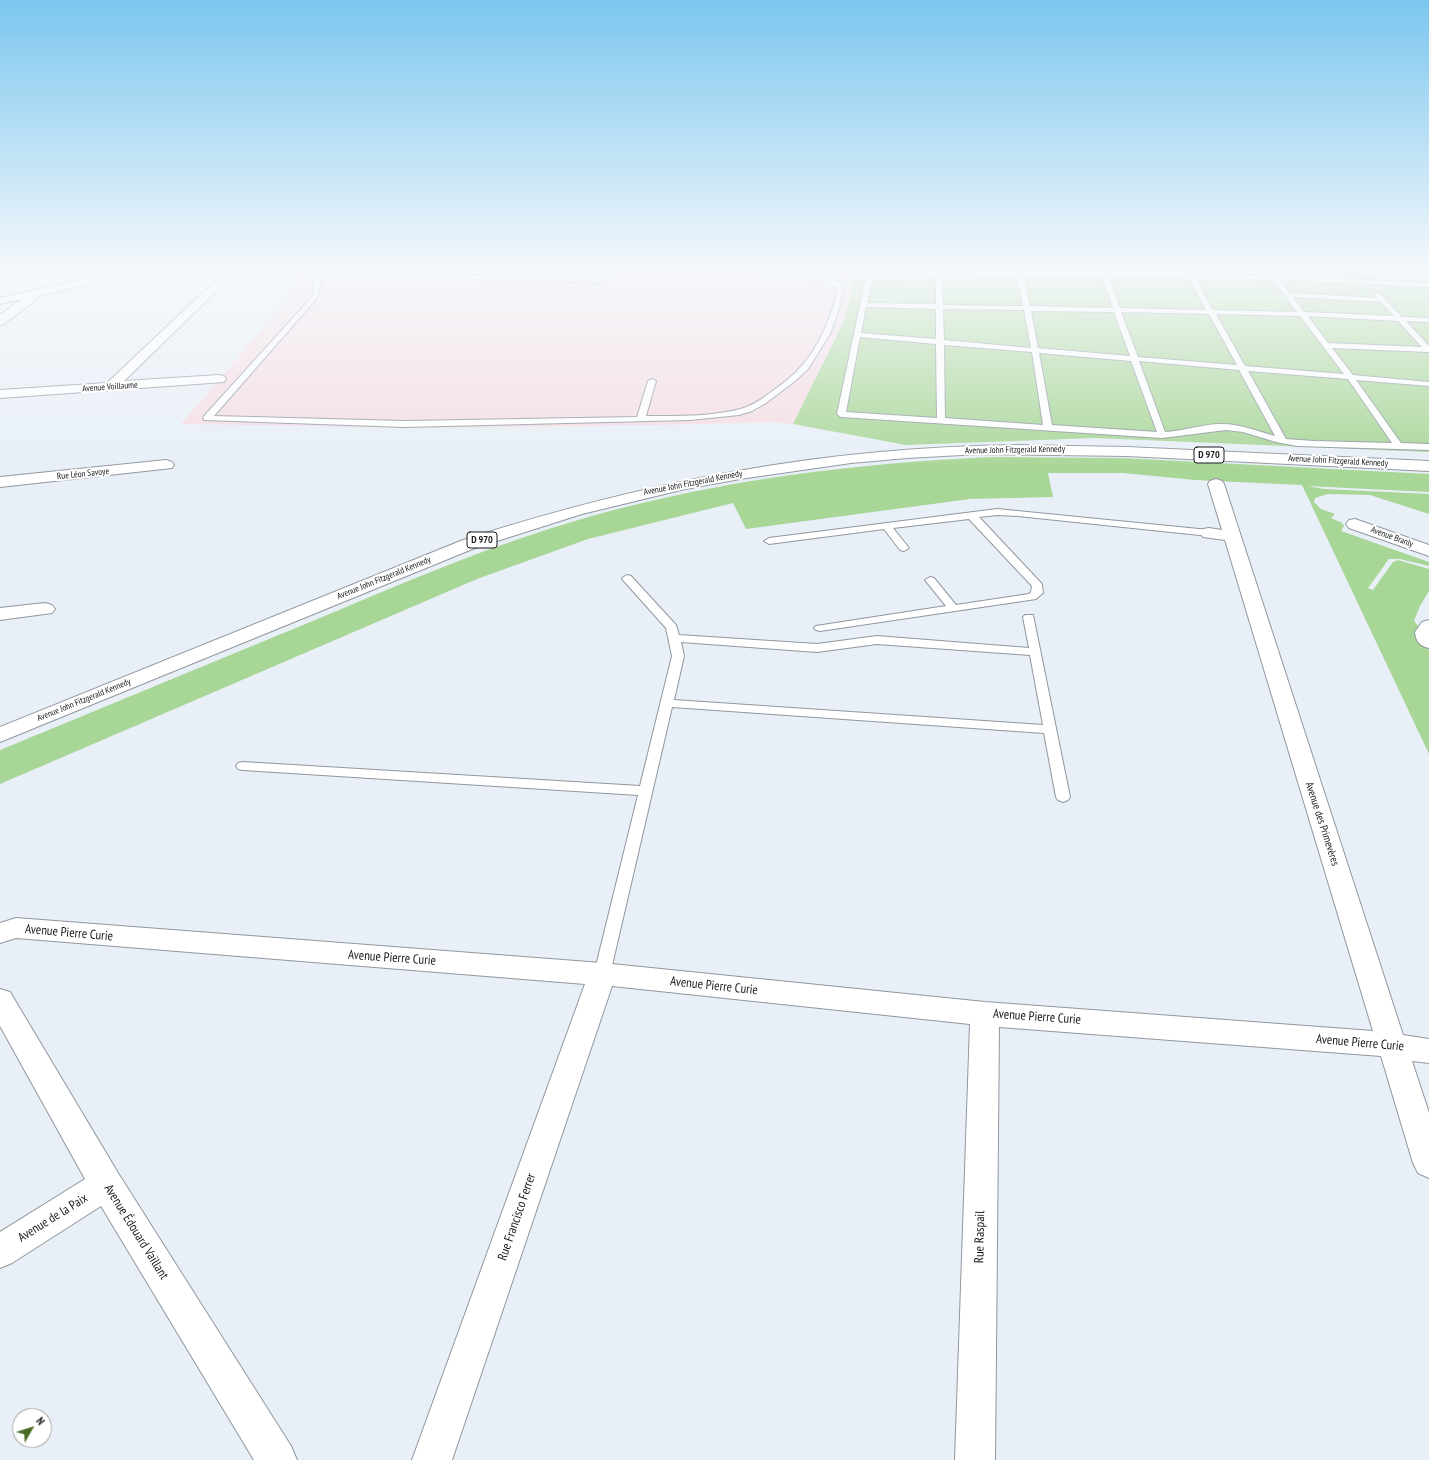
<!DOCTYPE html>
<meta charset="utf-8">
<style>
body{margin:0}
#map{position:relative;width:1429px;height:1460px;overflow:hidden;background:#e8eff7;font-family:"PT Sans Narrow",sans-serif}
canvas{display:block}
.north{position:absolute;left:12px;top:1408px;width:40px;height:40px;box-sizing:border-box;background:#fff;border:1px solid #a3a3a5;border-radius:50%;rotate:51deg;font-size:11px;font-weight:700;line-height:16px;text-align:center;color:#181a1d}
.north::after{content:'';display:block;margin:auto;width:14px;height:18px;background:#496c25;clip-path:polygon(50% 0,100% 100%,50% 72%,0 100%)}
</style>
<div id="map">
<canvas width="1429" height="1460"></canvas>
<div class="north">N</div>
</div>
<script>
const context = document.querySelector('canvas').getContext('2d');
context.lineJoin = 'round';
function fillPath(path, color) { context.fillStyle = color; context.fill(path, 'evenodd'); }
function stroke(path, color, width, dash) { context.strokeStyle = color; context.lineWidth = width; context.lineCap = dash ? 'butt' : 'round'; context.setLineDash(dash || []); context.stroke(path); }
function label(font, color, halo, rows, align = 'center') {
  context.font = font + ' "PT Sans Narrow",sans-serif'; context.lineWidth = 4; context.setLineDash([]); context.textBaseline = 'middle'; context.strokeStyle = halo; context.fillStyle = color; for (const [text, x, y, turn = 0] of rows) {
    context.save(); context.translate(x, y); context.rotate((+turn || 0) * Math.PI / 180); context.textAlign = isNaN(turn) ? turn : align; if (halo) context.strokeText(text, 0, 0); context.fillText(text, 0, 0); context.restore();
  }
}
const education = new Path2D(`
 M 308,269 L 489,274 L 493,269 L 854,269 L 855,272 L 845,319 L 793,424 L 775,422 L 659,425 L 426,428 L 181,424 L 259,333 L 290,295 L 293,272 Z`);
const green = new Path2D(`
 M 933,269 L 1217,269 L 1341,274 L 1429,280 L 1429,452 L 1095,438 L 906,445 L 793,424 L 845,319 L 855,272 Z
 M 994,457 L 1123,458 L 1429,474 L 1429,492 L 1307,486 L 1324,489 L 1429,494 L 1429,514 L 1370,495 L 1328,494 L 1315,498 L 1314,502 L 1321,509 L 1335,514 L 1331,518 L 1342,523 L 1344,526 L 1341,531 L 1429,562 L 1429,566 L 1400,559 L 1389,559 L 1368,588 L 1373,590 L 1393,562 L 1398,560 L 1429,569 L 1429,591 L 1420,606 L 1414,621 L 1418,626 L 1416,632 L 1424,646 L 1429,650 L 1429,754 L 1302,485 L 1195,480 L 1123,473 L 1048,473 L 1053,497 L 970,499 L 746,529 L 733,503 L 588,539 L 477,579 L 0,784 L 0,750 C 107,706 213,662 320,618 C 407,581 494,544 585,518 C 719,480 855,463 994,457 Z`);
const lane = new Path2D(`
 M 305,269 L 311,269 L 326,272 L 601,279 L 606,269 L 612,269 L 606,281 L 603,283 L 317,274 L 321,280 L 317,298 L 214,416 L 405,421 L 637,417 L 648,381 L 652,379 L 656,381 L 646,416 C 677,416 709,417 740,409 C 752,406 762,399 771,392 C 779,386 788,380 795,373 C 818,351 832,317 838,287 C 814,276 787,277 762,270 L 761,269 C 780,269 831,274 844,286 L 839,309 L 830,334 L 808,369 L 795,381 L 766,403 L 752,411 L 739,415 L 690,420 L 405,427 L 204,420 L 203,418 L 204,416 L 312,297 L 315,280 Z
 M 1097,269 L 1103,269 L 1106,272 L 1190,272 L 1270,276 L 1269,274 L 1272,272 L 1277,276 L 1429,283 L 1429,287 L 1280,280 L 1290,293 L 1377,298 L 1374,294 L 1379,293 L 1402,317 L 1429,318 L 1429,322 L 1406,321 L 1429,346 L 1429,352 L 1332,348 L 1353,375 L 1429,382 L 1429,386 L 1356,380 L 1401,443 L 1429,444 L 1429,450 L 1297,446 L 1276,442 L 1243,432 L 1226,430 L 1162,438 L 841,417 L 837,414 L 865,282 L 868,278 L 939,273 L 1099,272 ZM 1102,276 L 1113,308 L 1030,306 L 1024,277 ZM 1108,276 L 1188,276 L 1206,310 L 1120,308 ZM 1194,276 L 1273,280 L 1297,312 L 1213,310 ZM 936,277 L 936,304 L 867,303 L 872,281 ZM 942,277 L 1017,277 L 1023,306 L 943,305 ZM 1293,297 L 1381,302 L 1394,316 L 1304,312 ZM 866,307 L 936,309 L 936,339 L 861,333 ZM 943,309 L 1024,310 L 1031,348 L 944,340 ZM 1031,311 L 1114,312 L 1130,356 L 1038,348 ZM 1121,312 L 1209,314 L 1237,365 L 1138,357 ZM 1216,314 L 1300,316 L 1344,374 L 1245,366 ZM 1308,316 L 1398,321 L 1422,347 L 1328,343 ZM 860,337 L 936,344 L 937,418 L 846,412 ZM 944,345 L 1032,352 L 1043,425 L 945,418 ZM 1039,353 L 1131,361 L 1157,432 L 1052,425 ZM 1139,361 L 1239,370 L 1275,436 C 1257,431 1238,423 1218,424 C 1200,425 1183,431 1165,432 ZM 1248,371 L 1348,379 L 1392,443 L 1314,441 L 1286,439 Z
 M 997,509 L 1209,530 L 1214,533 L 1209,536 L 1018,516 L 997,515 L 979,517 L 1041,583 L 1042,585 L 1043,593 L 1036,599 L 820,631 L 816,630 L 814,628 L 816,626 L 946,606 L 925,580 L 930,577 L 934,578 L 956,605 L 1029,594 L 1031,592 L 1032,586 L 969,519 L 893,528 L 909,548 L 904,551 L 900,550 L 884,529 L 769,544 L 764,541 L 769,538 Z
 M 627,575 L 631,576 L 676,625 L 679,635 L 817,644 L 877,636 L 1029,648 L 1023,617 L 1025,615 L 1033,615 L 1070,797 L 1068,800 L 1063,802 L 1058,800 L 1056,797 L 1044,733 L 672,707 L 610,974 L 608,979 L 602,980 L 596,979 L 594,974 L 638,795 L 243,770 L 238,769 L 236,766 L 238,763 L 243,762 L 640,786 L 672,656 L 666,628 L 623,580 L 622,578 ZM 681,642 L 817,652 L 877,644 L 1030,655 L 1043,725 L 674,700 L 684,656 Z`);
const street = new Path2D(`
 M 126,269 L 144,269 L 143,271 L 38,296 L 37,299 L 4,324 L 0,325 L 0,315 L 22,299 L 0,304 L 0,298 Z
 M 228,269 L 241,269 L 234,274 L 124,381 L 219,375 L 224,376 L 226,379 L 224,382 L 0,398 L 0,390 L 107,383 Z
 M 166,460 L 172,462 L 174,465 L 172,468 L 0,487 L 0,477 Z
 M 1216,479 L 1222,481 L 1224,484 L 1403,1035 L 1429,1039 L 1429,1063 L 1412,1061 L 1429,1113 L 1429,1178 L 1418,1173 L 1413,1163 L 1381,1056 L 999,1027 L 995,1460 L 955,1460 L 970,1024 L 612,986 L 452,1460 L 412,1460 L 585,984 L 16,938 L 0,943 L 0,923 L 16,918 L 602,963 L 985,1002 L 1373,1031 L 1225,540 L 1203,537 L 1200,533 L 1203,529 L 1209,528 L 1222,530 L 1208,484 L 1210,481 Z
 M 1355,519 L 1429,545 L 1429,556 L 1349,528 L 1346,524 L 1349,520 Z
 M 45,603 L 52,605 L 55,609 L 52,613 L 0,620 L 0,608 Z
 M 1429,620 L 1429,648 C 1420,646 1416,642 1415,632 L 1422,622 Z
 M 0,989 L 10,992 L 118,1173 L 291,1446 L 297,1460 L 254,1460 L 101,1206 L 12,1263 L 0,1268 L 0,1232 L 85,1179 L 0,1026 Z`);
const primary = new Path2D(`
 M 1336,269 L 1384,269 L 1429,272 L 1429,278 L 1341,272 L 1337,271 Z
 M 1017,445 L 1127,447 L 1429,461 L 1429,471 L 1127,456 L 980,454 L 907,458 L 851,463 L 740,479 L 685,489 L 582,514 L 475,548 L 0,742 L 0,727 L 463,540 C 646,481 824,447 1017,445 Z`);
const farStreetnames = [
 ["Avenue Voillaume",110,387,-4],
 ["Avenue John Fitzgerald Kennedy",1015,450,-1],
 ["Avenue John Fitzgerald Kennedy",1338,461,3],
 ["Rue Léon Savoye",83,474,-6],
 ["Avenue John Fitzgerald Kennedy",693,483,-11],
 ["Avenue Branly",1392,537,20],
 ["Avenue John Fitzgerald Kennedy",384,578,-22],
 ["Avenue John Fitzgerald Kennedy",84,700,-22]
];
const shields = [
 [1209,455,30],
 [482,540,30]
];
const shieldNames = [
 ["D 970",1209,455],
 ["D 970",482,540]
];
const streetNames = [
 ["Avenue des Primevères",1322,824,72]
];
const nearStreetnames = [
 ["Avenue Pierre Curie",69,933,5],
 ["Avenue Pierre Curie",392,958,4],
 ["Avenue Pierre Curie",714,986,6],
 ["Avenue Pierre Curie",1037,1017,4],
 ["Avenue Pierre Curie",1360,1043,5],
 ["Rue Francisco Ferrer",517,1217,-71],
 ["Avenue de la Paix",53,1218,-32],
 ["Avenue Édouard Vaillant",136,1232,58],
 ["Rue Raspail",980,1237,-89]
];
fillPath(education, '#f6dce4');
fillPath(green, '#a8d696');
stroke(lane, '#90979e', 2);
stroke(street, '#90979e', 2);
stroke(primary, '#90979e', 2);
fillPath(lane, '#fff');
fillPath(street, '#fff');
fillPath(primary, '#fff');
const sky = context.createLinearGradient(0, 0, 0, 473);
sky.addColorStop(0, '#7bc6ef');
sky.addColorStop(0.57, '#f5f8fb');
sky.addColorStop(1, '#f5f8fb00');
context.fillStyle = sky;
context.fillRect(0, 0, 1429, 473);
label('9px', '#181a1d', '#fff', farStreetnames);
for (const [x, y, w] of shields) { const box = new Path2D(); box.roundRect(x - w / 2, y - 8, w, 16, 3); context.fillStyle = '#fff'; context.fill(box); stroke(box, '#181a1d', 1); }
label('bold 10px', '#181a1d', null, shieldNames);
label('11px', '#181a1d', '#fff', streetNames);
label('13px', '#181a1d', '#fff', nearStreetnames);
</script>
